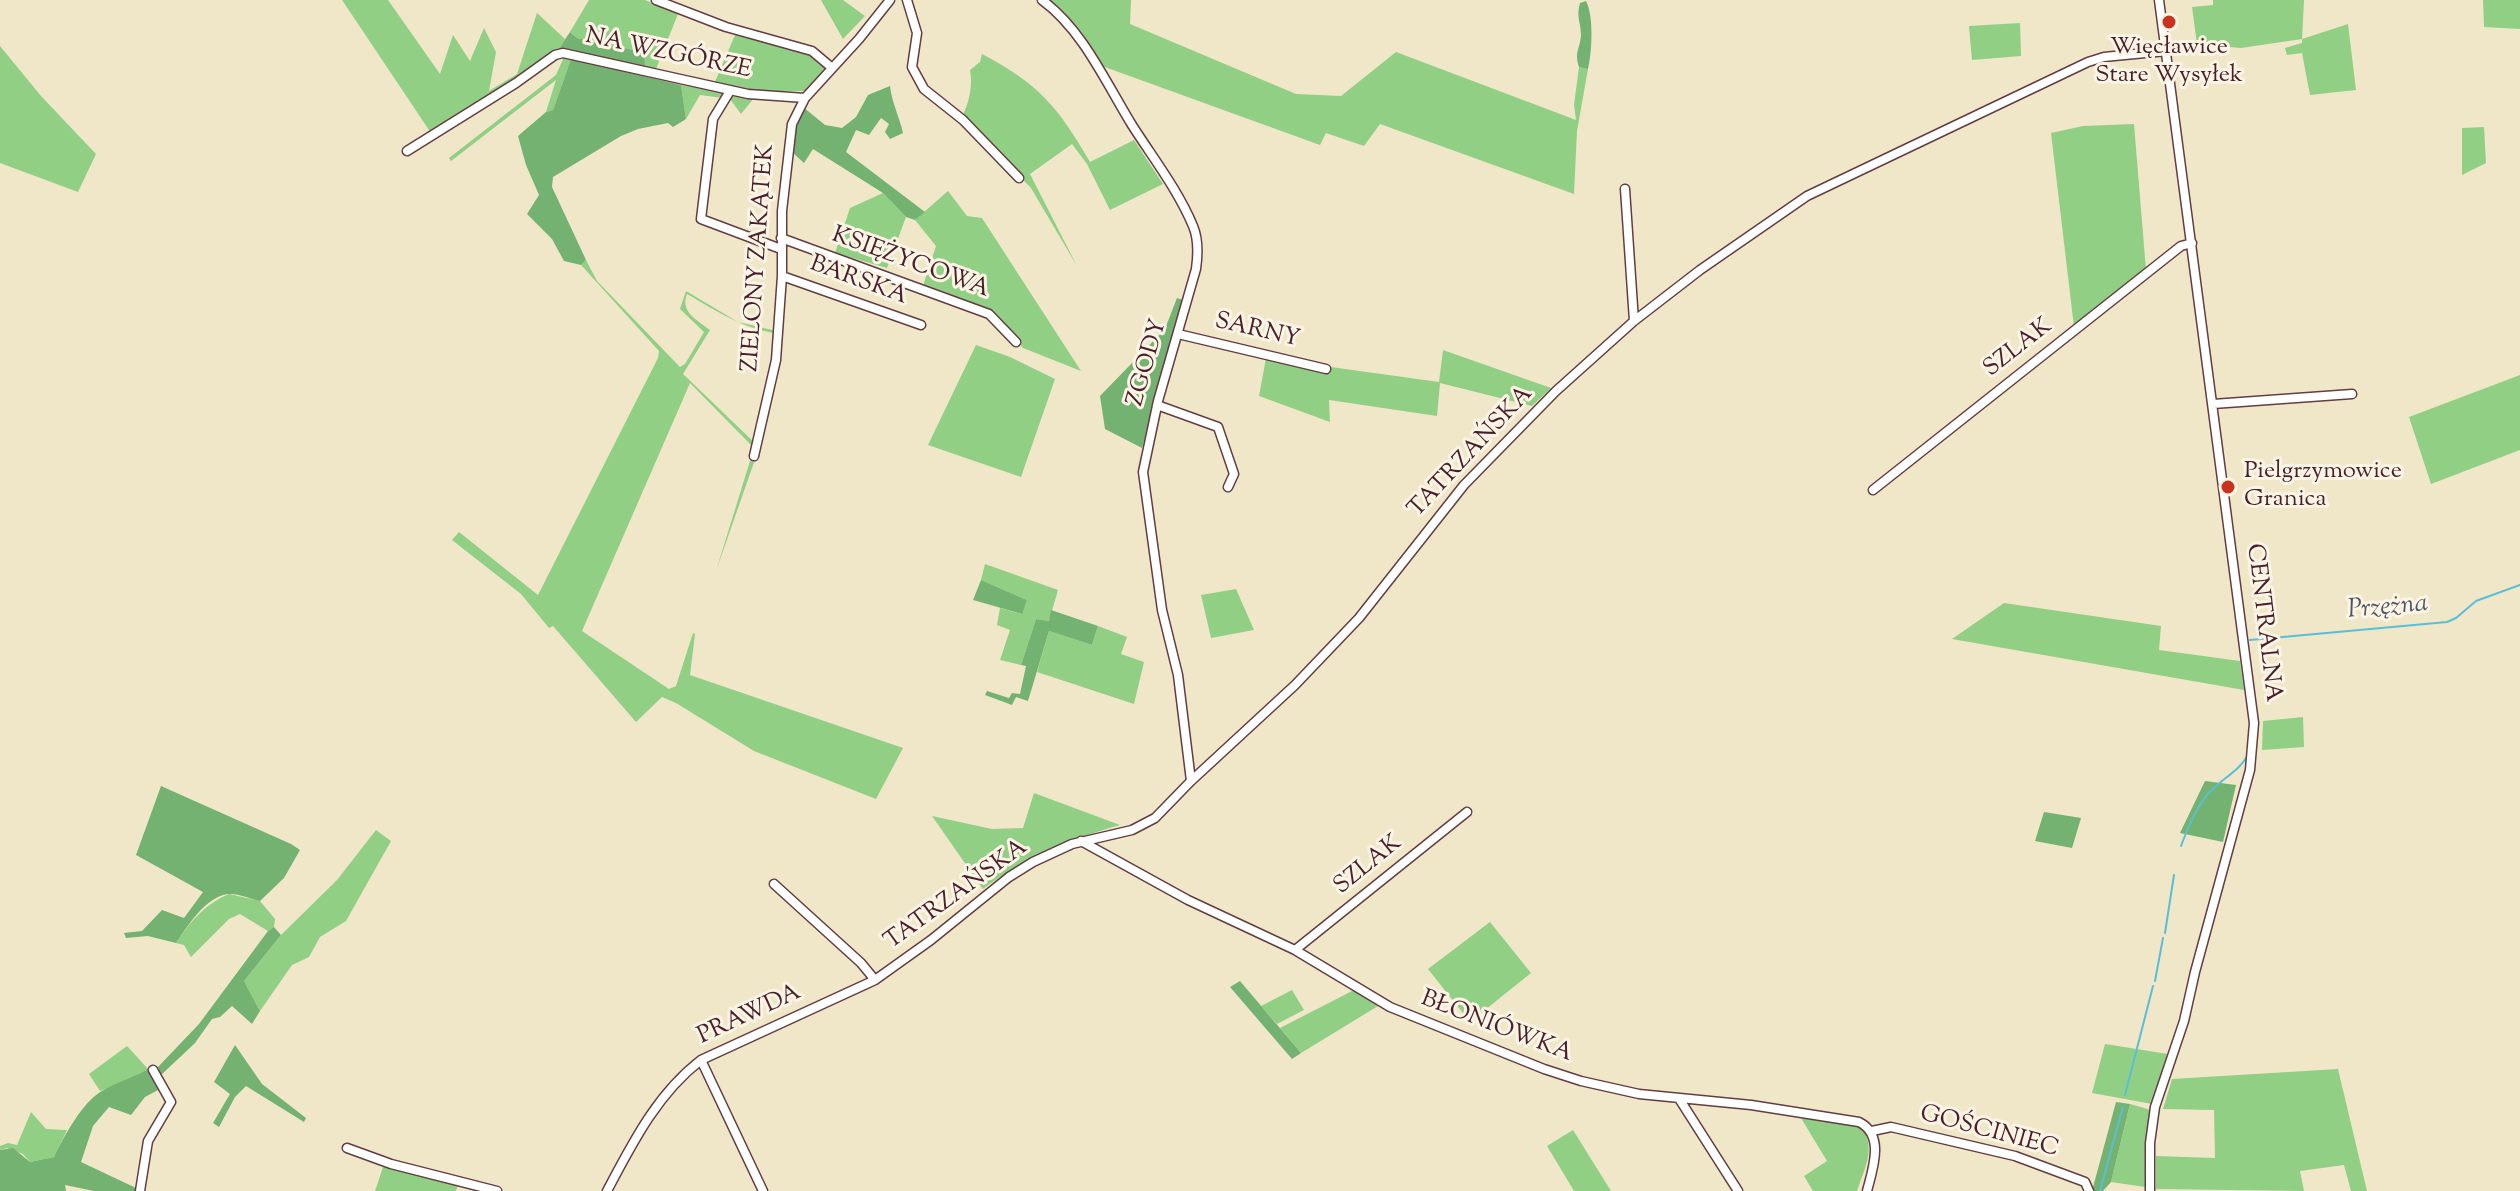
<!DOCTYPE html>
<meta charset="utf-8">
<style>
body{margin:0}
canvas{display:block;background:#f0e6c8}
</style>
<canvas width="2520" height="1191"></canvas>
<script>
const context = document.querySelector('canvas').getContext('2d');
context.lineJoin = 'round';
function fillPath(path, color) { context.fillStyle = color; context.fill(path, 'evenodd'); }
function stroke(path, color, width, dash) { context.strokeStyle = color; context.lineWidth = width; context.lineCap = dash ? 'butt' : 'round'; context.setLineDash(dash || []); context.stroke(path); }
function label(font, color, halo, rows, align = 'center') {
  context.font = font + ' "Sorts Mill Goudy",serif'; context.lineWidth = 6; context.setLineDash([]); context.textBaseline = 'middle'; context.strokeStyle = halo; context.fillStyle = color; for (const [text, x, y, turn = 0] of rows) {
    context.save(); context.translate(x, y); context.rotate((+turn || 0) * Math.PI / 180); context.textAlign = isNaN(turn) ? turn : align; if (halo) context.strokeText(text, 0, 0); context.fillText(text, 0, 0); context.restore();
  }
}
const green = new Path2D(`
 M 342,0 L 388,0 L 440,74 L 453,35 L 470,61 L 484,28 L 496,52 L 489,91 L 517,74 L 537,13 L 565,39 L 558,50 L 431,133 Z
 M 589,0 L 645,0 L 678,14 L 656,69 L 645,67 L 638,51 L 577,38 L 570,32 Z
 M 821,0 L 843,0 L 865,16 L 843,39 Z
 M 1046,0 L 1131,0 L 1130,24 L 1296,94 L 1341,96 L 1396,52 L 1576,120 L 1574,105 L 1579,67 L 1588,69 L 1577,131 L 1574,194 L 1380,124 L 1364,146 L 1326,133 L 1320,145 L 1102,66 L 1066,15 Z
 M 2213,0 L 2304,0 L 2302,39 L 2348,24 L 2356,90 L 2310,95 L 2302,53 L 2287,55 L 2285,48 L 2302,43 L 2302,39 L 2241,48 L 2197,44 L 2192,7 L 2213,5 Z
 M 2483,0 L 2520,0 L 2520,29 L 2484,27 Z
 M 2020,23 L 2021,56 L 1972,60 L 1969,26 Z
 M 735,35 L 809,54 L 828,67 L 805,91 L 745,91 L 714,84 Z
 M 0,46 L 41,96 L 96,154 L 78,192 L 0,163 Z
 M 982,54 C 1039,84 1058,107 1090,162 L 1134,140 L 1163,184 L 1110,210 L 1087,164 L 1072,144 L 1030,174 L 1077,266 L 1031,188 L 962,117 C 969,103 973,86 970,70 L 980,62 Z
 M 564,57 L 571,59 L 553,110 L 546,112 L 556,80 L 451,161 L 449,158 L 556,75 Z
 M 681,85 L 754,98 L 741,114 L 730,99 L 700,95 L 686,119 Z
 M 2134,124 L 2146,270 L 2074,327 L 2051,133 L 2083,126 Z
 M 2484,127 L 2486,163 L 2462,175 L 2462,128 Z
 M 948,191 L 967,216 L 982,218 L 1081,371 L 1023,348 L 989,311 L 923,286 L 936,246 L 915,220 Z
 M 883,193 L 906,217 L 887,268 L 835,253 L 850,208 Z
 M 586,260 L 597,281 L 680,367 L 685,364 L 704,332 L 680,309 L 686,291 L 738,322 L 781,332 L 780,334 C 744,329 718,312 687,294 C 680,312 697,320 710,330 L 683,374 L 759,447 L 758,451 L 716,571 L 754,448 L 690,383 L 582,631 L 669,689 L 676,686 L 693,633 L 695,634 L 690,675 L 903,748 L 876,799 L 754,751 L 676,703 L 662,697 L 636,722 L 553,626 L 549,628 L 521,594 L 452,540 L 459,532 L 538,595 L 658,358 L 659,351 L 581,265 Z
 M 976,345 L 1010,357 L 1055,379 L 1021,477 L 928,445 Z
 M 1443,350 L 1551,388 L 1532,406 L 1440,383 L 1437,416 L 1329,400 L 1330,422 L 1259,396 L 1266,358 L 1439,382 Z
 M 2520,375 L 2520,450 L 2431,484 L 2409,417 Z
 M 985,564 L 1058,590 L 1049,621 L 1036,619 L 1021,665 L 1000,660 L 1010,630 L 997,625 L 1000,608 L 1021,614 L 1027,600 L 981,580 Z
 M 1236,589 L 1254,630 L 1211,638 L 1201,595 Z
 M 2004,603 L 2161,626 L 2159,650 L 2240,661 L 2244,690 L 1952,639 Z
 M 1098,626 L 1127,637 L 1121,654 L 1144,662 L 1134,704 L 1037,672 L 1049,631 L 1092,645 Z
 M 2303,717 L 2304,747 L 2262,750 L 2263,721 Z
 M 1034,793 L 1120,825 C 1067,840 1027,856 983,889 L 932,816 L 992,829 L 1023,828 Z
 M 376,830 L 391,841 L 346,921 L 320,937 L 309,957 L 292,965 L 260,1011 L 244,981 L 281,935 L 337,880 Z
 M 229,894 L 260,901 L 275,919 L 274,927 L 268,931 L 240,914 L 229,919 L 191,957 L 184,945 L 176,943 C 190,922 205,904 229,894 Z
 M 1490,922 L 1531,973 L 1470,1022 L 1428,969 Z
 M 1292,990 L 1304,1010 L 1277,1024 L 1261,1006 Z
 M 1354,990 L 1378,1006 L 1301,1053 L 1280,1028 Z
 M 2105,1044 L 2168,1054 L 2152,1104 L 2092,1093 Z
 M 127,1046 L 148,1069 L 128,1081 L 100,1091 L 89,1074 Z
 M 2338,1069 L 2367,1191 L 2351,1191 L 2344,1165 L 2300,1171 L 2304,1191 L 2156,1189 L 2156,1156 L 2215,1158 L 2214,1110 L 2163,1109 L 2172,1079 Z
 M 2130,1104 L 2151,1110 L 2145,1187 L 2111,1182 Z
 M 31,1112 L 46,1129 L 67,1130 L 54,1157 L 30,1162 L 23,1154 L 7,1148 L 0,1150 L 0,1146 L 8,1143 L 17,1145 Z
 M 1801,1118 L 1862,1127 C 1876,1150 1865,1167 1857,1191 L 1813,1191 L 1804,1176 L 1827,1161 Z
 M 1573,1130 L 1611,1191 L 1574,1191 L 1547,1146 Z
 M 383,1167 L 458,1185 L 456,1191 L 375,1191 Z`);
const forest = new Path2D(`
 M 1586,1 C 1594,16 1592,52 1588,69 L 1579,67 C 1574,51 1580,50 1581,35 C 1581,22 1576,18 1580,3 Z
 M 570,32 L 577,38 L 638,51 L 644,57 L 645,67 L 558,50 Z
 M 571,59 L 681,85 L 686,119 L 673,127 L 668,123 L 638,129 L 621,136 L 553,177 L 552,187 L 586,260 L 581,265 L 564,261 L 552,239 L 527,214 L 539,195 L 526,165 L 518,136 L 546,112 L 553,110 Z
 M 890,86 C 892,103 899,116 903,133 L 890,139 L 885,132 L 889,124 L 881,118 L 869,135 L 856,130 L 846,152 L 925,212 L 915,220 L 906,217 L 883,193 L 813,149 L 804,163 L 792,152 L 794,136 L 803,107 L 825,125 L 842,128 L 856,117 L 868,95 Z
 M 1177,298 L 1183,300 L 1142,448 L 1105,429 L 1100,396 L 1165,329 Z
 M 981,580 L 1027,600 L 1022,614 L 973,600 Z
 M 1051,610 L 1098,626 L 1092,645 L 1049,631 L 1028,701 L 1016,697 L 1012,705 L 985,695 L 987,691 L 1009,698 L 1012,693 L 1020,694 L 1026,666 L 1021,665 L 1036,619 L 1049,621 Z
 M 2205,781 L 2236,785 L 2223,842 L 2180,833 Z
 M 161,786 L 291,844 L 300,850 L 284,878 L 260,901 C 251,899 237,893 228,894 C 205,897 187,927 176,943 L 148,936 L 126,938 L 124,933 L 142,931 L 162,910 L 184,918 L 203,892 L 136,855 Z
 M 2044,812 L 2081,818 L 2072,848 L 2035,841 Z
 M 274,927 L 281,935 L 244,981 L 260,1011 L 252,1024 L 232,1006 L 220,1017 L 212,1019 L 195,1043 L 160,1076 L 158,1067 L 199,1024 L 268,931 Z
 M 1240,981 L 1301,1053 L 1292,1059 L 1230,987 Z
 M 235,1045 L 262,1084 L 306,1118 L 304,1122 L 246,1086 L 235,1097 L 219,1127 L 213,1123 L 230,1094 L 214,1082 Z
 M 148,1069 L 158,1090 L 145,1097 L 131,1115 L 109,1107 L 93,1126 L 81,1162 L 136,1188 L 135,1191 L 94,1191 L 65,1185 L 66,1191 L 0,1191 L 0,1150 L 13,1148 L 30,1162 L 54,1157 C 63,1138 83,1101 102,1091 C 117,1082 133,1078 148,1069 Z
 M 2116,1102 L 2130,1104 L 2111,1182 L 2103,1191 L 2092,1191 Z`);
const stream = new Path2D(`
 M 2250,640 L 2447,622 L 2456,618 L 2476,601 L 2520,585
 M 2181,846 C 2187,829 2196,809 2207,795 C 2219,780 2239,772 2248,755
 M 2165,933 L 2174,875
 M 2155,981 L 2163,938
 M 2125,1095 L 2153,986
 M 2100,1191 L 2123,1107`);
const minor = new Path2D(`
 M 656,0 L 726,27 L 812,51 L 831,67
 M 907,0 L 917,33 L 912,67 L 924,89 L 963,120 L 1019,178
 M 1042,0 C 1083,30 1106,83 1132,125 C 1153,158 1178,190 1193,226 C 1199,240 1198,255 1196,269 L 1158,401 L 1143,472 L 1162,610 L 1178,675 L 1191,781
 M 730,91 L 713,119 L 701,219 L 781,249
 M 407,151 L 516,83 L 555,55 L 563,53 L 748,94 L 805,98
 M 1625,189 L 1634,321
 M 781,238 L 989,314 L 1016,342
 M 782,276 L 921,325
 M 1178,334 L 1326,369
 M 2213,404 L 2352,394
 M 1157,405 L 1218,427 L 1234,474 L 1228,487
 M 754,456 L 776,360 L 782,276 L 782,211 L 792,124 L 805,98 L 859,39 L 890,0
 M 1873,490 L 2181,246 L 2192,243
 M 1081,841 L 1188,900 L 1295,950 L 1390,1007 L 1544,1069 L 1581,1081 L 1639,1094 L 1751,1105 L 1859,1122 C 1885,1135 1873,1168 1867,1191
 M 774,884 L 861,963 L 875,980
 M 1295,950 L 1467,812
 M 701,1060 L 763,1191
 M 1680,1100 L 1738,1191
 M 1872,1131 L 1891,1127 L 2015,1156 L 2085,1182 L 2089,1191
 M 347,1148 L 391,1164 L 497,1191
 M 140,1191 L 148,1141 L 171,1102 L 153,1070
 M 607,1191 C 633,1142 657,1094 701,1060 L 875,980 L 931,940 L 1009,877 L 1033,862 L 1072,844 L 1132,830 L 1155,818 L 1191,781 L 1295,685 L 1359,618 L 1464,485 L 1556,391 L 1634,321 L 1700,270 L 1807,196 L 2088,62 L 2104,57 L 2166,51
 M 2150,1191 L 2150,1143 L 2155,1107 L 2184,1021 L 2195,972 L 2250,770 L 2254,723 L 2159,0`);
const markers = [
 [2169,22,8,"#c8321e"],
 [2228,487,8,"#c8321e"]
];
const poiNames = [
 ["Więcławice",2169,49],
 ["Stare Wysyłek",2169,77],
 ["Pielgrzymowice",2244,473,"left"],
 ["Granica",2244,501,"left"]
];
const streetNames = [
 ["NA WZGÓRZE",668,55,12],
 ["ZIELONY ZAKĄTEK",760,258,-86],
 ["KSIĘŻYCOWA",910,264,20],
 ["BARSKA",858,282,20],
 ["SARNY",1257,332,13],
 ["SZLAK",2019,349,-38],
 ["ZGODY",1149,363,-74],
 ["TATRZAŃSKA",1472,453,-47],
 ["CENTRALNA",2262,623,83],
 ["SZLAK",1369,866,-39],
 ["TATRZAŃSKA",957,896,-36],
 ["PRAWDA",750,1016,-25],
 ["BŁONIÓWKA",1496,1028,21],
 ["GOŚCINIEC",1989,1133,15]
];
const waterNames = [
 ["Przężna",2388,609,-5]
];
fillPath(green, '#91cf85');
fillPath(forest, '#74b272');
stroke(stream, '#59bfd7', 2);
stroke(minor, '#633d43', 11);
stroke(minor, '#fff', 8);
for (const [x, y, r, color] of markers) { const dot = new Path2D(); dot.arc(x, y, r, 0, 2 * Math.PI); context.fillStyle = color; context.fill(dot); stroke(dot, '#fcf5e5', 3); }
label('24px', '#4a1f2b', '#fcf5e5', poiNames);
label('24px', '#4a1f2b', '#fcf5e5', streetNames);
label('italic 26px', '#4f5767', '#fcf5e5', waterNames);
</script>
